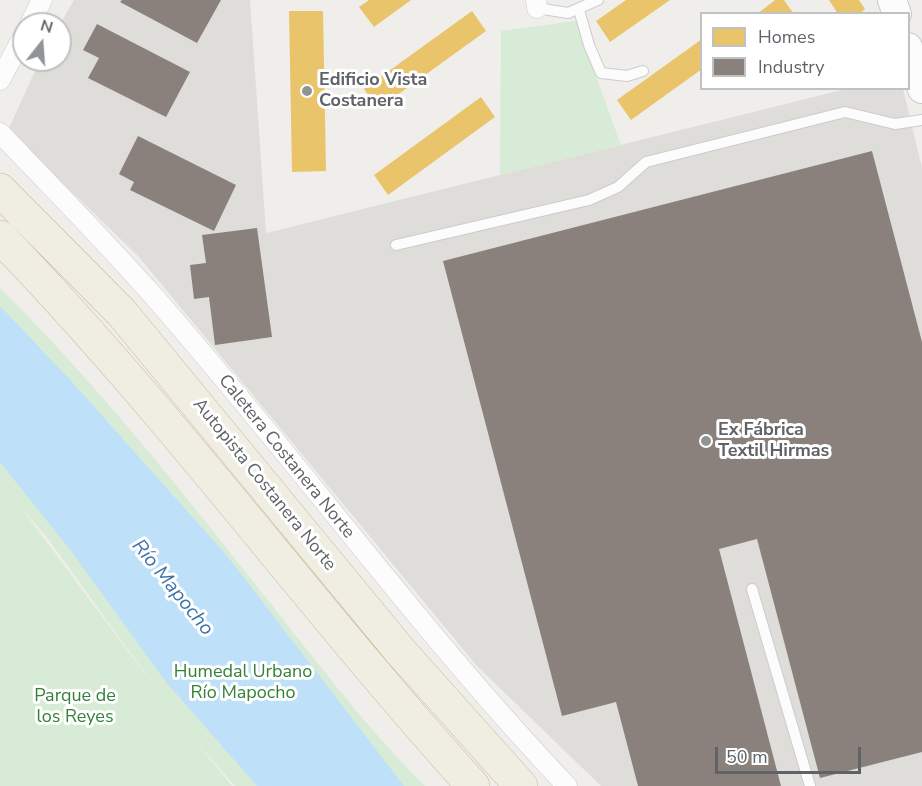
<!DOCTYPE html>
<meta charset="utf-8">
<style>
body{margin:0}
#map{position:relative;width:922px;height:786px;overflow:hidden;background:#efeeea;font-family:"Nunito Sans",sans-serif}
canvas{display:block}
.legend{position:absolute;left:700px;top:12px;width:210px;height:78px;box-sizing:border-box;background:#fff;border:2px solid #bfc1c3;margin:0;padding:8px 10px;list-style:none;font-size:18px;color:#5f6368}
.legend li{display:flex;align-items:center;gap:12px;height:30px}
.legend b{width:30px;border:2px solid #bfc1c3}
.north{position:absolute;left:12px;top:12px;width:60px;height:60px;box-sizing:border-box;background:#fff;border:2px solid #bfc1c3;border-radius:50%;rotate:17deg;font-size:16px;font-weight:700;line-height:24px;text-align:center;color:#5f6368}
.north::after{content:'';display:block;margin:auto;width:21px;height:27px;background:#919496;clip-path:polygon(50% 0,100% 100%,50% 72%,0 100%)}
.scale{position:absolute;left:715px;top:747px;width:146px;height:27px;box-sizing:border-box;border:3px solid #5f6368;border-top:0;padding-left:8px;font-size:18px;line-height:21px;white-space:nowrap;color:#5f6368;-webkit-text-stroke:4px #fff;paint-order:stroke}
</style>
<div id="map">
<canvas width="922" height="786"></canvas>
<ul class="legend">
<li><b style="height:16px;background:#e9c46a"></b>Homes</li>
<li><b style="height:16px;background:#8a817c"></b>Industry</li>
</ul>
<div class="north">N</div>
<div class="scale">50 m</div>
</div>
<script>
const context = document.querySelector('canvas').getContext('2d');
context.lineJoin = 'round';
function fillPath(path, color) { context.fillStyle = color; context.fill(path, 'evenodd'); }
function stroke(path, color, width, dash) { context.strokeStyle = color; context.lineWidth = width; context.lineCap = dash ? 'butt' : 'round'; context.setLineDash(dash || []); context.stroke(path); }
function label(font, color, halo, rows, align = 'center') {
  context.font = font + ' "Nunito Sans",sans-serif'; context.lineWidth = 6; context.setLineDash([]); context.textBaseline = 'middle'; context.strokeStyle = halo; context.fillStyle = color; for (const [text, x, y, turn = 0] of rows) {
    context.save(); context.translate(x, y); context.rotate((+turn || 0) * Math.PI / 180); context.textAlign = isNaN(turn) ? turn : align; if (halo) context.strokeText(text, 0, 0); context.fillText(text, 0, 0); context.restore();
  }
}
const industrial = new Path2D(`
 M 74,0 L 250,0 L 266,233 L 846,89 L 903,89 L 922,168 L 922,786 L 601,786 L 477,666 L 139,257 L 8,130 L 40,60 L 60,60 L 60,24 Z`);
const green = new Path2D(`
 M 576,21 L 621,145 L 500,175 L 501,31 Z
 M 0,288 C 93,380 174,481 255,584 C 309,651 364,726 425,786 L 235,786 L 191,736 L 232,786 L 0,786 ZM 19,505 L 49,540 L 163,698 Z`);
const water = new Path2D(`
 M 0,306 L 73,383 L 228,557 L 404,786 L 257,786 L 166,682 L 71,551 L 0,462 Z`);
const homes = new Path2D(`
 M 369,0 L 411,0 L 374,27 L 359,7 Z
 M 626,0 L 670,0 L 610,42 L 596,21 Z
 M 775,0 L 784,0 L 794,14 L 757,14 Z
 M 829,0 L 859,0 L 865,9 L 859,14 L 838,14 Z
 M 289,11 L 323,11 L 326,171 L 292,172 Z
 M 472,11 L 486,31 L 378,109 L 364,89 Z
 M 702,39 L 702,69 L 631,120 L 617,100 Z
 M 481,97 L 495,117 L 388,195 L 374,175 Z`);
const industry = new Path2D(`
 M 122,0 L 221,0 L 197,43 L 120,2 Z
 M 97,24 L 190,72 L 166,117 L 88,78 L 99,58 L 83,50 Z
 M 138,136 L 236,185 L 214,231 L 130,190 L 134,182 L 119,174 Z
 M 872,151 L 922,342 L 922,752 L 820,778 L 757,539 L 719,549 L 781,786 L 638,786 L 616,702 L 562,716 L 443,261 Z
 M 257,228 L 272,337 L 215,345 L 209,297 L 194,299 L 190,265 L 206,263 L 202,235 Z`);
const lane = new Path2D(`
 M 537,8 L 568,13 L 598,0
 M 579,10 L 589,45 L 601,73 L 627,76 L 643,71
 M 396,245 L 589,200 L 618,187 L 646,162 L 845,112 L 895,124 L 922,120
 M 752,589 L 810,786`);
const street = new Path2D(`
 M 536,0 L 537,8
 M 30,24 L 42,0
 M 0,80 L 24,35
 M 0,133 C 50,185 101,237 149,291 C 292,453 418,629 567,786`);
const secondary = new Path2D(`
 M 892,0 L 897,14
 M 908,47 L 922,89`);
const highway = new Path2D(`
 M 0,190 L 121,312 L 401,652 L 521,786
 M 0,237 C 169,411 311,607 473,786`);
const markers = [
 [307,91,6,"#919496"],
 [706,441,6,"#919496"]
];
const poiNames = [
 ["Edificio Vista",319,81],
 ["Costanera",319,102],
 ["Ex Fábrica",718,431],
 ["Textil Hirmas",718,452]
];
const streetNames = [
 ["Caletera Costanera Norte",286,457,51],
 ["Autopista Costanera Norte",264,485,51]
];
const parkNames = [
 ["Humedal Urbano",243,673],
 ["Río Mapocho",243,694],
 ["Parque de",75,697],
 ["los Reyes",75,718]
];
const waterNames = [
 ["Río Mapocho",172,588,51]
];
fillPath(industrial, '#dfddda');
fillPath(green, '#d8ebd6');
fillPath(water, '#bfe0f9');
fillPath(homes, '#e9c46a');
fillPath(industry, '#8a817c');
stroke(lane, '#cbcccc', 12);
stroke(street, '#cbcccc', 21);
stroke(secondary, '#cacacb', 30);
stroke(highway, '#c8b996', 34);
stroke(lane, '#fdfcfc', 10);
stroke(street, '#fdfcfc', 20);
stroke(secondary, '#fdfcfc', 28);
stroke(highway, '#f0ede3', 33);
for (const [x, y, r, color] of markers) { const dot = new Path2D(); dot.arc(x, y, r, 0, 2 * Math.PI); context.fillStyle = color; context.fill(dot); stroke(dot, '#fff', 2); }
label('bold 18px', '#5f6368', '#fff', poiNames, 'left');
label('18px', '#5f6368', '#fff', streetNames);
label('18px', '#348238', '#fff', parkNames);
label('italic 20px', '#4174aa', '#fff', waterNames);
</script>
